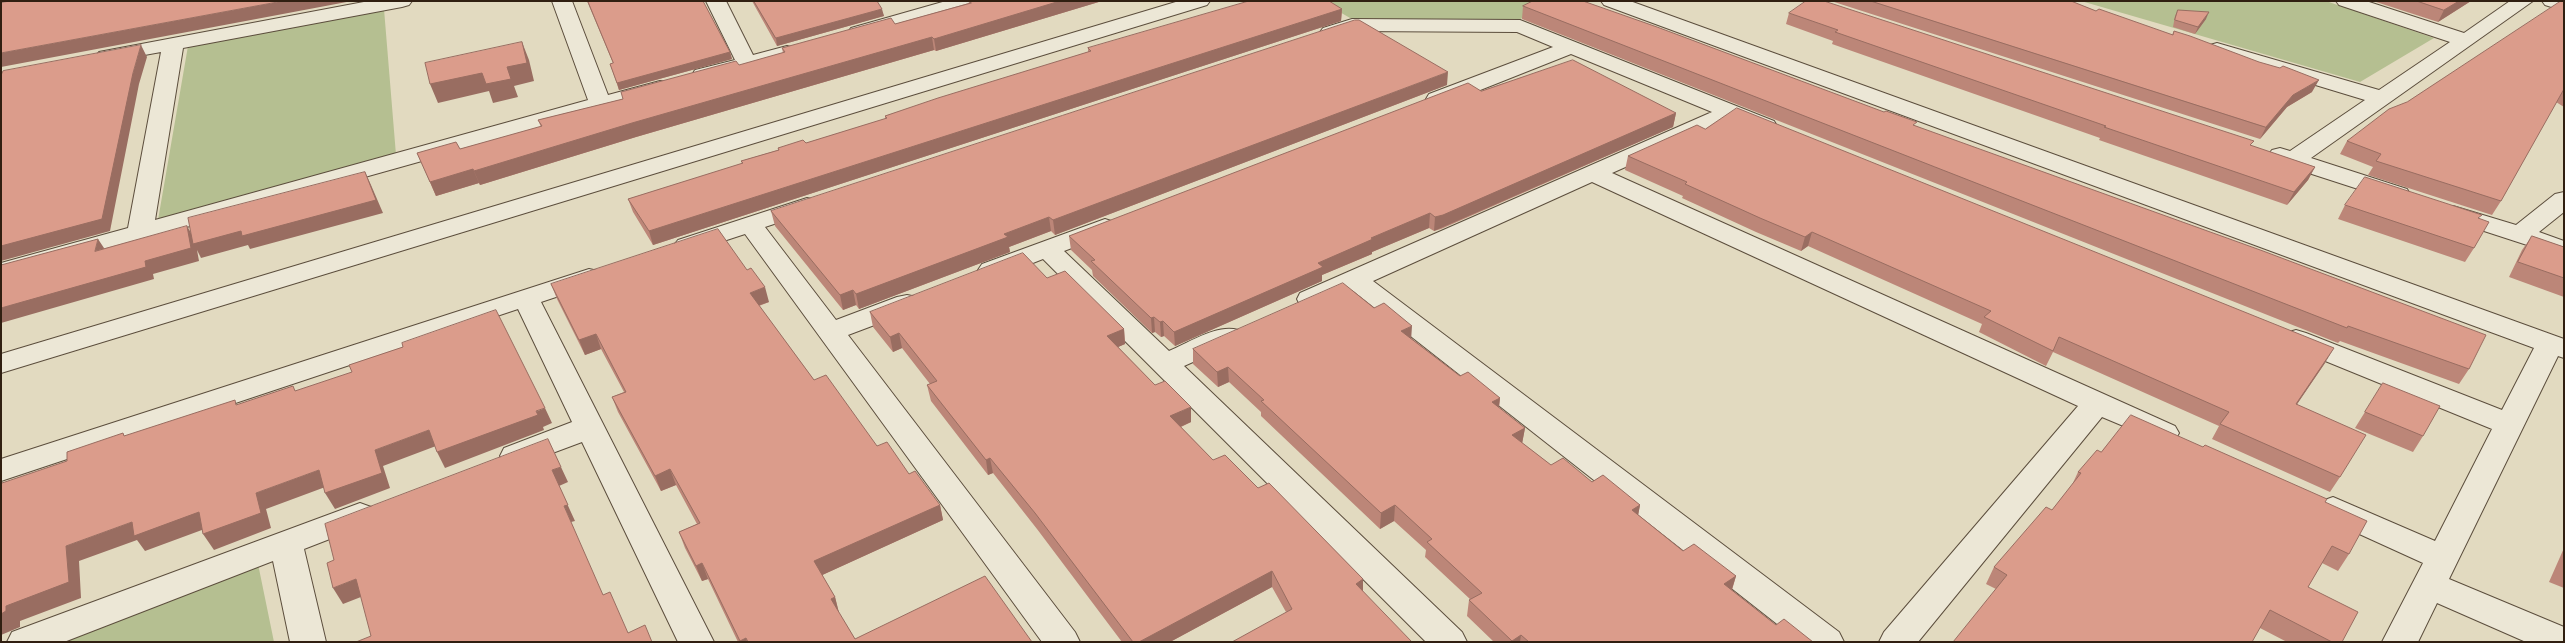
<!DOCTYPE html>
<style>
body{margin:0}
#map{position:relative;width:2565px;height:643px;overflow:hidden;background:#e2dac0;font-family:"IM FELL Double Pica",serif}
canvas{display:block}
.frame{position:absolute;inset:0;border:2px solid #301f11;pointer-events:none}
</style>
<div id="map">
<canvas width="2565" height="643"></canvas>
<div class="frame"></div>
</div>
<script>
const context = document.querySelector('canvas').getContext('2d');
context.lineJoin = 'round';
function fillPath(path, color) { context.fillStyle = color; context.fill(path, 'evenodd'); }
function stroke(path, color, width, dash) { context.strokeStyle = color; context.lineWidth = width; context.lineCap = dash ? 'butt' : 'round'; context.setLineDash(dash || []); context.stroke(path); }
const green = new Path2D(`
 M 1321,1 L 1555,1 L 1556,2 L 1514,22 L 1350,18 Z
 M 2081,1 L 2326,1 L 2434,38 L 2360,82 Z
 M 384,9 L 396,155 L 158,220 L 188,46 Z
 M 257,559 L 274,642 L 41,642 Z`);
const minor = new Path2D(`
 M 369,1 L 412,1 L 409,5 L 402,7 L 183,48 L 155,220 L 588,100 L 552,1 L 572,1 L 608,95 L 660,81 L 668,82 L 671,87 L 668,92 L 1,279 L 1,263 L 128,228 L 161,52 L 106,62 L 99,60 L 96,56 L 99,52 Z
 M 706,1 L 726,1 L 753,55 L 787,46 L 794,48 L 797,52 L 794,56 L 711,80 L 703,81 L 695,80 L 692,75 L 695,70 L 735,60 Z
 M 946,1 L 979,1 L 976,5 L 858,38 L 851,36 L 848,32 L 851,28 Z
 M 1179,1 L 1210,1 L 1207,5 L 1,373 L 1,354 Z
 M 1601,1 L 1630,1 L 2564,339 L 2564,358 L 2558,356 L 2449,579 L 2564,627 L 2564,642 L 2526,642 L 2437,603 L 2418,642 L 2382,642 L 2423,563 L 2322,517 L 2317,509 L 2322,501 L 2333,497 L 2435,541 L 2492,429 L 2286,345 L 2282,339 L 2286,333 L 2296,330 L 2306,333 L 2502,410 L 2534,348 L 1604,5 Z
 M 2336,1 L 2366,1 L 2464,33 L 2510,1 L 2533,1 L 2311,158 L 2407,189 L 2410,194 L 2407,199 L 2398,201 L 2389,199 L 2284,165 L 2272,160 L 2268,155 L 2272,150 L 2280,148 L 2290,151 L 2365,100 L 2210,53 L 2207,49 L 2210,45 L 2217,43 L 2379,90 L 2450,42 L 2339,5 Z
 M 2542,1 L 2564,1 L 2564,11 L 2545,5 Z
 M 1352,19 L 1520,20 L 1774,121 L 1777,126 L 1774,131 L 1766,133 L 1758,131 L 1731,120 L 1612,173 L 2175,426 L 2179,433 L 2175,440 L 2164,443 L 2102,417 L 1918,642 L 1879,642 L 1884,632 L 2078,406 L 1592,182 L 1373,281 L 1839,632 L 1844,642 L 1800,642 L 1352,290 L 1320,305 L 1310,307 L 1300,305 L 1297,299 L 1300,293 L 1712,112 L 1571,54 L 1445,104 L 1437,106 L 1429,104 L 1426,99 L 1429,94 L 1553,47 L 1517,32 L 1354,31 L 1330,38 L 1323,36 L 1320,32 L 1323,28 Z
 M 2564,192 L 2564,212 L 2539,232 L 2564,241 L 2564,257 L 2444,218 L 2441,213 L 2444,208 L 2453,206 L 2516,225 L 2555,194 Z
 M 807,198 L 816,200 L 819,205 L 816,210 L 765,227 L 836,320 L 897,297 L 907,295 L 917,297 L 921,303 L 917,309 L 848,335 L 1075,632 L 1080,642 L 1042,642 L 745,234 L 687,253 L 678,250 L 674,245 L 678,240 Z
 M 1105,219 L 1114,222 L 1118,227 L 1114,232 L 1064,251 L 1169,351 C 1189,343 1216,324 1238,330 L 1242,336 L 1238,342 L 1184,366 L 1462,632 L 1467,642 L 1426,642 L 1043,259 L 1000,276 L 991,278 L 982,276 L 978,270 L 982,264 Z
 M 589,269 L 598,271 L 602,277 L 598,283 L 541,302 L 714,642 L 678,642 L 582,442 L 515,467 L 504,464 L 500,456 L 504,448 L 572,422 L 518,309 L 1,481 L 1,459 Z
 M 360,503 L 371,507 L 376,515 L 371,523 L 304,549 L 326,642 L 290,642 L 273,561 L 64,642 L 7,642 L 12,632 Z`);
const wall = new Path2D(`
 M 587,1 L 703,1 L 730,52 L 732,59 L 619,90 L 610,64 L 613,63 Z
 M 752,1 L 877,1 L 884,16 L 777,46 Z
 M 968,1 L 1102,1 L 936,51 L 934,50 L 636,137 L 480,185 L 479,183 L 436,196 L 417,153 L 460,149 L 541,127 L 538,120 L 623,99 L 783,53 L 782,48 L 895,24 L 969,3 Z
 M 1831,1 L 2071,1 L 2096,11 L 2172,35 L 2174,31 L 2312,92 L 2287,107 L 2260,139 Z
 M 2373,1 L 2471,1 L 2438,22 Z
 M 2564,1 L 2564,107 L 2556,102 L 2501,201 L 2492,215 L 2368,175 L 2373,167 L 2340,154 L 2347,141 Z
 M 1523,6 L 1916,126 L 2469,369 L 2459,384 L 2340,341 L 2338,343 L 1522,19 Z
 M 1342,9 L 1341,21 L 653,245 L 633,212 L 628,199 L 742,164 L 741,161 L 778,150 L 778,148 L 806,143 L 885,119 L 885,116 L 1088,52 L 1088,48 Z
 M 2178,10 L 2206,19 L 2195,34 L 2173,27 L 2175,16 Z
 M 1789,13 L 2252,146 L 2315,167 L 2308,180 L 2287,205 L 2099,140 L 2100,138 L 1832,44 L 1833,41 L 1786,24 Z
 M 1447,85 L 1055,235 L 1051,231 L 1009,247 L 1010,252 L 859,309 L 856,305 L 843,310 L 775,226 L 771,211 Z
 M 1481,91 L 1676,113 L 1673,127 L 1441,229 L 1434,231 L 1429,228 L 1372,252 L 1372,254 L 1322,275 L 1322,281 L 1175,346 L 1164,336 L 1161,337 L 1155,332 L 1152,333 L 1093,276 L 1092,270 L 1071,250 L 1069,236 Z
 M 1705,129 L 2325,363 L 2297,404 L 2340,477 L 2330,492 L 2212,439 L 2219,426 L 2053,352 L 2046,366 L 1979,332 L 1982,324 L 1808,246 L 1801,251 L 1756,232 L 1682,198 L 1683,196 L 1625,170 L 1628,156 Z
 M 2345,205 L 2480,219 L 2474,248 L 2465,262 L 2338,219 Z
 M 2532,236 L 2564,247 L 2564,297 L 2509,277 L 2522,250 Z
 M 1047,278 L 1124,329 L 1125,344 L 1118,347 L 1191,422 L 1181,427 L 1213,460 L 1258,488 L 1363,579 L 1363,591 L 1286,612 L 1272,587 L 1170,642 L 1122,642 L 1037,529 L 993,473 L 988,475 L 931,401 L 927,385 L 930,384 L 902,348 L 893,352 L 873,327 L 870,312 Z
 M 551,284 L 769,302 L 759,306 L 814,380 L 877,446 L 909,474 L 940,505 L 943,520 L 822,575 L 835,597 L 839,613 L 855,639 L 1032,642 L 738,642 L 708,579 L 702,581 L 685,548 L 679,532 L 697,524 L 676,485 L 661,491 L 618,412 L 612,397 L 624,392 L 601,349 L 585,355 L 557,299 Z
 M 1411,338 L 1460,376 L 1500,398 L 1499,408 L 1525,428 L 1522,443 L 1551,465 L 1592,482 L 1640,505 L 1638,515 L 1683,551 L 1736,576 L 1732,590 L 1776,625 L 1813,642 L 1494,642 L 1467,616 L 1469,600 L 1471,600 L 1425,557 L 1426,550 L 1394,521 L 1380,529 L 1261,416 L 1261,412 L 1229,382 L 1218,387 L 1193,364 L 1193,349 Z
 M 2383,383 L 2423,436 L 2413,452 L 2355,428 Z
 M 2203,447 L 2325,502 L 2349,554 L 2338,571 L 2322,563 L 2308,587 L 2342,642 L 2287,642 L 2260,628 L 1996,589 L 1986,584 L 1994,567 L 2052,510 L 2072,485 L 2078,472 L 2101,452 Z
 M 2564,548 L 2564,588 L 2549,582 Z`);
const shadedWall = new Path2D(`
 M 283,1 L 352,1 L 1,67 L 1,53 Z
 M 1060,1 L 1102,1 L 936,51 L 934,39 Z
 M 2459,1 L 2471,1 L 2438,22 L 2444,10 Z
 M 882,9 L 884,16 L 777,46 L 776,38 Z
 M 1342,9 L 1341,21 L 653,245 L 649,231 Z
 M 2209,12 L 2206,19 L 2195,34 L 2198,27 Z
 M 932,37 L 934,50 L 636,137 L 480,185 L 474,171 L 632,123 Z
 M 522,42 L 529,60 L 534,81 L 514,86 L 518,97 L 493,103 L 489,91 L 438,103 L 430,84 Z
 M 141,45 L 147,57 L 139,84 L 110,231 L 1,261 L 1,246 L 133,73 Z
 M 730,52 L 732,59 L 619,90 L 617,83 Z
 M 1448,72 L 1447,85 L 1055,235 L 1053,220 Z
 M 2319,80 L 2312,92 L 2287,107 L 2260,139 L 2266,127 L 2293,95 Z
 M 1676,113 L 1673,127 L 1434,231 L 1435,217 Z
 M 2315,167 L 2308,180 L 2287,205 L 2294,192 Z
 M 473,169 L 479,183 L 436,196 L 430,182 Z
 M 365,172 L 371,185 L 383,213 L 250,249 L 248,245 L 201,258 L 197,250 L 199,261 L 153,274 L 154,279 L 1,323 L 1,308 L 145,261 L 187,226 L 194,238 Z
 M 1430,213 L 1429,228 L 1372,252 L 1372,254 L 1322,275 L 1322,281 L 1175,346 L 1174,332 L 1371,238 Z
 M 1049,217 L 1051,231 L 1009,247 L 1010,252 L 859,309 L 856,294 L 1004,234 Z
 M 1812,232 L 1808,246 L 1801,251 L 1805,237 Z
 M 98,239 L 106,251 L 95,251 Z
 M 765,287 L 769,302 L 754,307 L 750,293 Z
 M 853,290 L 856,305 L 843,310 L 840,295 Z
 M 1154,317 L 1155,332 L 1152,333 L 1151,318 Z
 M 1163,321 L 1164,336 L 1161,337 L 1160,322 Z
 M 1412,326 L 1411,341 L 1401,331 Z
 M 1124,329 L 1125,344 L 1109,351 L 1107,336 Z
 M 899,333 L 902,348 L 893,352 L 890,337 Z
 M 596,334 L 601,349 L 585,355 L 579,340 Z
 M 2334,348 L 2325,363 L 2287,419 L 2296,404 Z
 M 1228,367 L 1229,382 L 1218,387 L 1217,372 Z
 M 1500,398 L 1498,413 L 1492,402 Z
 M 1191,407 L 1191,422 L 1171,431 L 1170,416 Z
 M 545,408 L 552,423 L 543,427 L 544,430 L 445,468 L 437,452 Z
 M 1525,428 L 1522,444 L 1512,435 Z
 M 429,430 L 436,446 L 383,466 L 390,488 L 335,509 L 325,493 L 375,450 Z
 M 990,458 L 993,473 L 988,475 L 986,460 Z
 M 561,467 L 568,482 L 559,486 L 575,521 L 571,522 L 564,506 L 552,470 Z
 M 670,469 L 676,485 L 661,491 L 655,476 Z
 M 319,470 L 328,486 L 266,509 L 271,528 L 214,550 L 203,534 L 256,493 Z
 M 940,505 L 943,520 L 818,577 L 814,561 Z
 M 1395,505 L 1394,521 L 1380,529 L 1381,513 Z
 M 1640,505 L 1637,521 L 1632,510 Z
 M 199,512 L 210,527 L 145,551 L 137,540 L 79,561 L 81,598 L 20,621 L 20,627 L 1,635 L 1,614 L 6,606 L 66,546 L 132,522 Z
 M 702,563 L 708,579 L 702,581 L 696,566 Z
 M 1272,571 L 1272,587 L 1170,642 L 1139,642 Z
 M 1736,576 L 1731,592 L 1724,584 Z
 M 356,579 L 366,595 L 343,604 L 333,588 Z
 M 1363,579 L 1363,595 L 1356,584 Z
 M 835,597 L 839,613 L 831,599 Z
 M 1521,635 L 1520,642 L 1512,642 L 1512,641 Z
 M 746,638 L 747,642 L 740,642 L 740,641 Z`);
const building = new Path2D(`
 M 10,1 L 283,1 L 1,53 L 1,3 Z
 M 588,1 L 703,1 L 730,52 L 617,83 L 610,64 L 613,63 Z
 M 754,1 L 877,1 L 882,9 L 776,38 Z
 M 969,1 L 1060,1 L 934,39 L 932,37 L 632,123 L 474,171 L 473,169 L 430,182 L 417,153 L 456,142 L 460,149 L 542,126 L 538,120 L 623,99 L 621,92 L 736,61 L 739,65 L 785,52 L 782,48 L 891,18 L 895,24 L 971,3 Z
 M 1249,1 L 1329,1 L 1342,9 L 649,231 L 628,199 L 743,163 L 741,161 L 779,150 L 778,148 L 803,140 L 806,143 L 887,118 L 885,116 L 938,98 L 1091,51 L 1088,48 Z
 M 1533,1 L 1583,1 L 1657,27 L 1884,112 L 1886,111 L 1917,122 L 1913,125 L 2263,251 L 2486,335 L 2469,369 L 2348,326 L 2347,328 L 1523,6 Z
 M 1806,1 L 1824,1 L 2254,141 L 2250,145 L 2315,167 L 2294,192 L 2104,127 L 2106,126 L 1835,32 L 1838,30 L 1789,13 Z
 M 1871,1 L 2071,1 L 2096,11 L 2099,9 L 2173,35 L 2174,31 L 2190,36 L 2259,62 L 2280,68 L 2283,66 L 2319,80 L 2293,95 L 2266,127 Z
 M 2417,1 L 2459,1 L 2444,10 Z
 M 2561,1 L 2564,1 L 2564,89 L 2501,201 L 2376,161 L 2381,154 L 2347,141 L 2389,109 L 2407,102 Z
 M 2178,10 L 2209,12 L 2198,27 L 2175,20 Z
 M 1355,20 L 1359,20 L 1448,72 L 1053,220 L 1049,217 L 1004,234 L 1008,237 L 856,294 L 853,290 L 840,295 L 771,211 Z
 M 522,42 L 527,63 L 507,67 L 511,79 L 486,84 L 482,73 L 430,84 L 425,63 Z
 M 141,45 L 133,73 L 102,219 L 1,246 L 1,75 L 3,71 Z
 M 1573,60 L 1676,113 L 1443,215 L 1435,217 L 1430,213 L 1371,238 L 1373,239 L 1318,263 L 1323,267 L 1174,332 L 1163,321 L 1160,322 L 1154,317 L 1151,318 L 1091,261 L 1095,260 L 1069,236 L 1468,83 L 1481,91 Z
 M 1737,108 L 2334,348 L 2296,404 L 2366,435 L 2340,477 L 2220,424 L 2229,412 L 2059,337 L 2053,351 L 1984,317 L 1991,311 L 1812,232 L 1805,237 L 1760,218 L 1685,184 L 1687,182 L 1628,156 L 1697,125 L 1705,129 Z
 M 365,172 L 376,200 L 242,236 L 241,231 L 193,244 L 188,218 Z
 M 2365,177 L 2482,215 L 2478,218 L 2489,222 L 2474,248 L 2345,205 Z
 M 187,226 L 191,248 L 145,261 L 146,267 L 1,308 L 1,265 L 98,239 L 95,251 Z
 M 718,229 L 747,270 L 751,268 L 765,287 L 750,293 L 814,380 L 826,375 L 877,446 L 887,442 L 909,474 L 915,471 L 940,505 L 814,561 L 835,597 L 831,599 L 855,639 L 985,576 L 1032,642 L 748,642 L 746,638 L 740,641 L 702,563 L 696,566 L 679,532 L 700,523 L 670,469 L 655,476 L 612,397 L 626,392 L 596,334 L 579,340 L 551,284 Z
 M 2532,236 L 2564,247 L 2564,278 L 2518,262 Z
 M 1023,253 L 1047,278 L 1065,271 L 1124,329 L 1107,336 L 1155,385 L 1165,381 L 1191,407 L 1170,416 L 1213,460 L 1225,455 L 1258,488 L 1269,483 L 1363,579 L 1356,584 L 1412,642 L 1232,642 L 1292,609 L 1272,571 L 1139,642 L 1133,642 L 1035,513 L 990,458 L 986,460 L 927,385 L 937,381 L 899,333 L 890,337 L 870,312 Z
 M 1343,283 L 1374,308 L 1384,303 L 1412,326 L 1401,331 L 1460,376 L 1468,372 L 1500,398 L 1492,402 L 1525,428 L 1512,435 L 1551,465 L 1563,458 L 1592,482 L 1603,475 L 1640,505 L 1632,510 L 1683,551 L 1694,544 L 1736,576 L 1724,584 L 1776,625 L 1784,619 L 1813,642 L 1529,642 L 1521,635 L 1512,641 L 1469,600 L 1482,593 L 1427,542 L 1432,539 L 1395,505 L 1381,513 L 1261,401 L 1264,400 L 1228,367 L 1217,372 L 1193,349 Z
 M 496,310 L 545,408 L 536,411 L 538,415 L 437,452 L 429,430 L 375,450 L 382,473 L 325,493 L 319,470 L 256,493 L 261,513 L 203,534 L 199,512 L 134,536 L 132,522 L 66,546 L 69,582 L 6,606 L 6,611 L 1,614 L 1,480 L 2,483 L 67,461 L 67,452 L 123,433 L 124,436 L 235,400 L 236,405 L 293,386 L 295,391 L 352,372 L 349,365 L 403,347 L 402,343 Z
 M 2383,383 L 2440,406 L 2423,436 L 2365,412 Z
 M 2131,415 L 2203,447 L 2205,445 L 2327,499 L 2325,502 L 2367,521 L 2349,554 L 2332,546 L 2308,587 L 2358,612 L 2342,642 L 2332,642 L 2270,610 L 2252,642 L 1953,642 L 2007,575 L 1994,567 L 2046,507 L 2052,510 L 2081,473 L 2078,472 L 2097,450 L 2101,452 Z
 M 548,439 L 561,467 L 552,470 L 568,505 L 564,506 L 603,595 L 610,592 L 628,633 L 645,625 L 652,642 L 356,642 L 371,636 L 356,579 L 333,588 L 327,563 L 334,560 L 325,524 Z`);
fillPath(green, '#b5bf91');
stroke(minor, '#5c4e3d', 2);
fillPath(minor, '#ece7d6');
fillPath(wall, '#bc8678');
fillPath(shadedWall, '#996d61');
fillPath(building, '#db9c8b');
stroke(building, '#996d61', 1);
</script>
